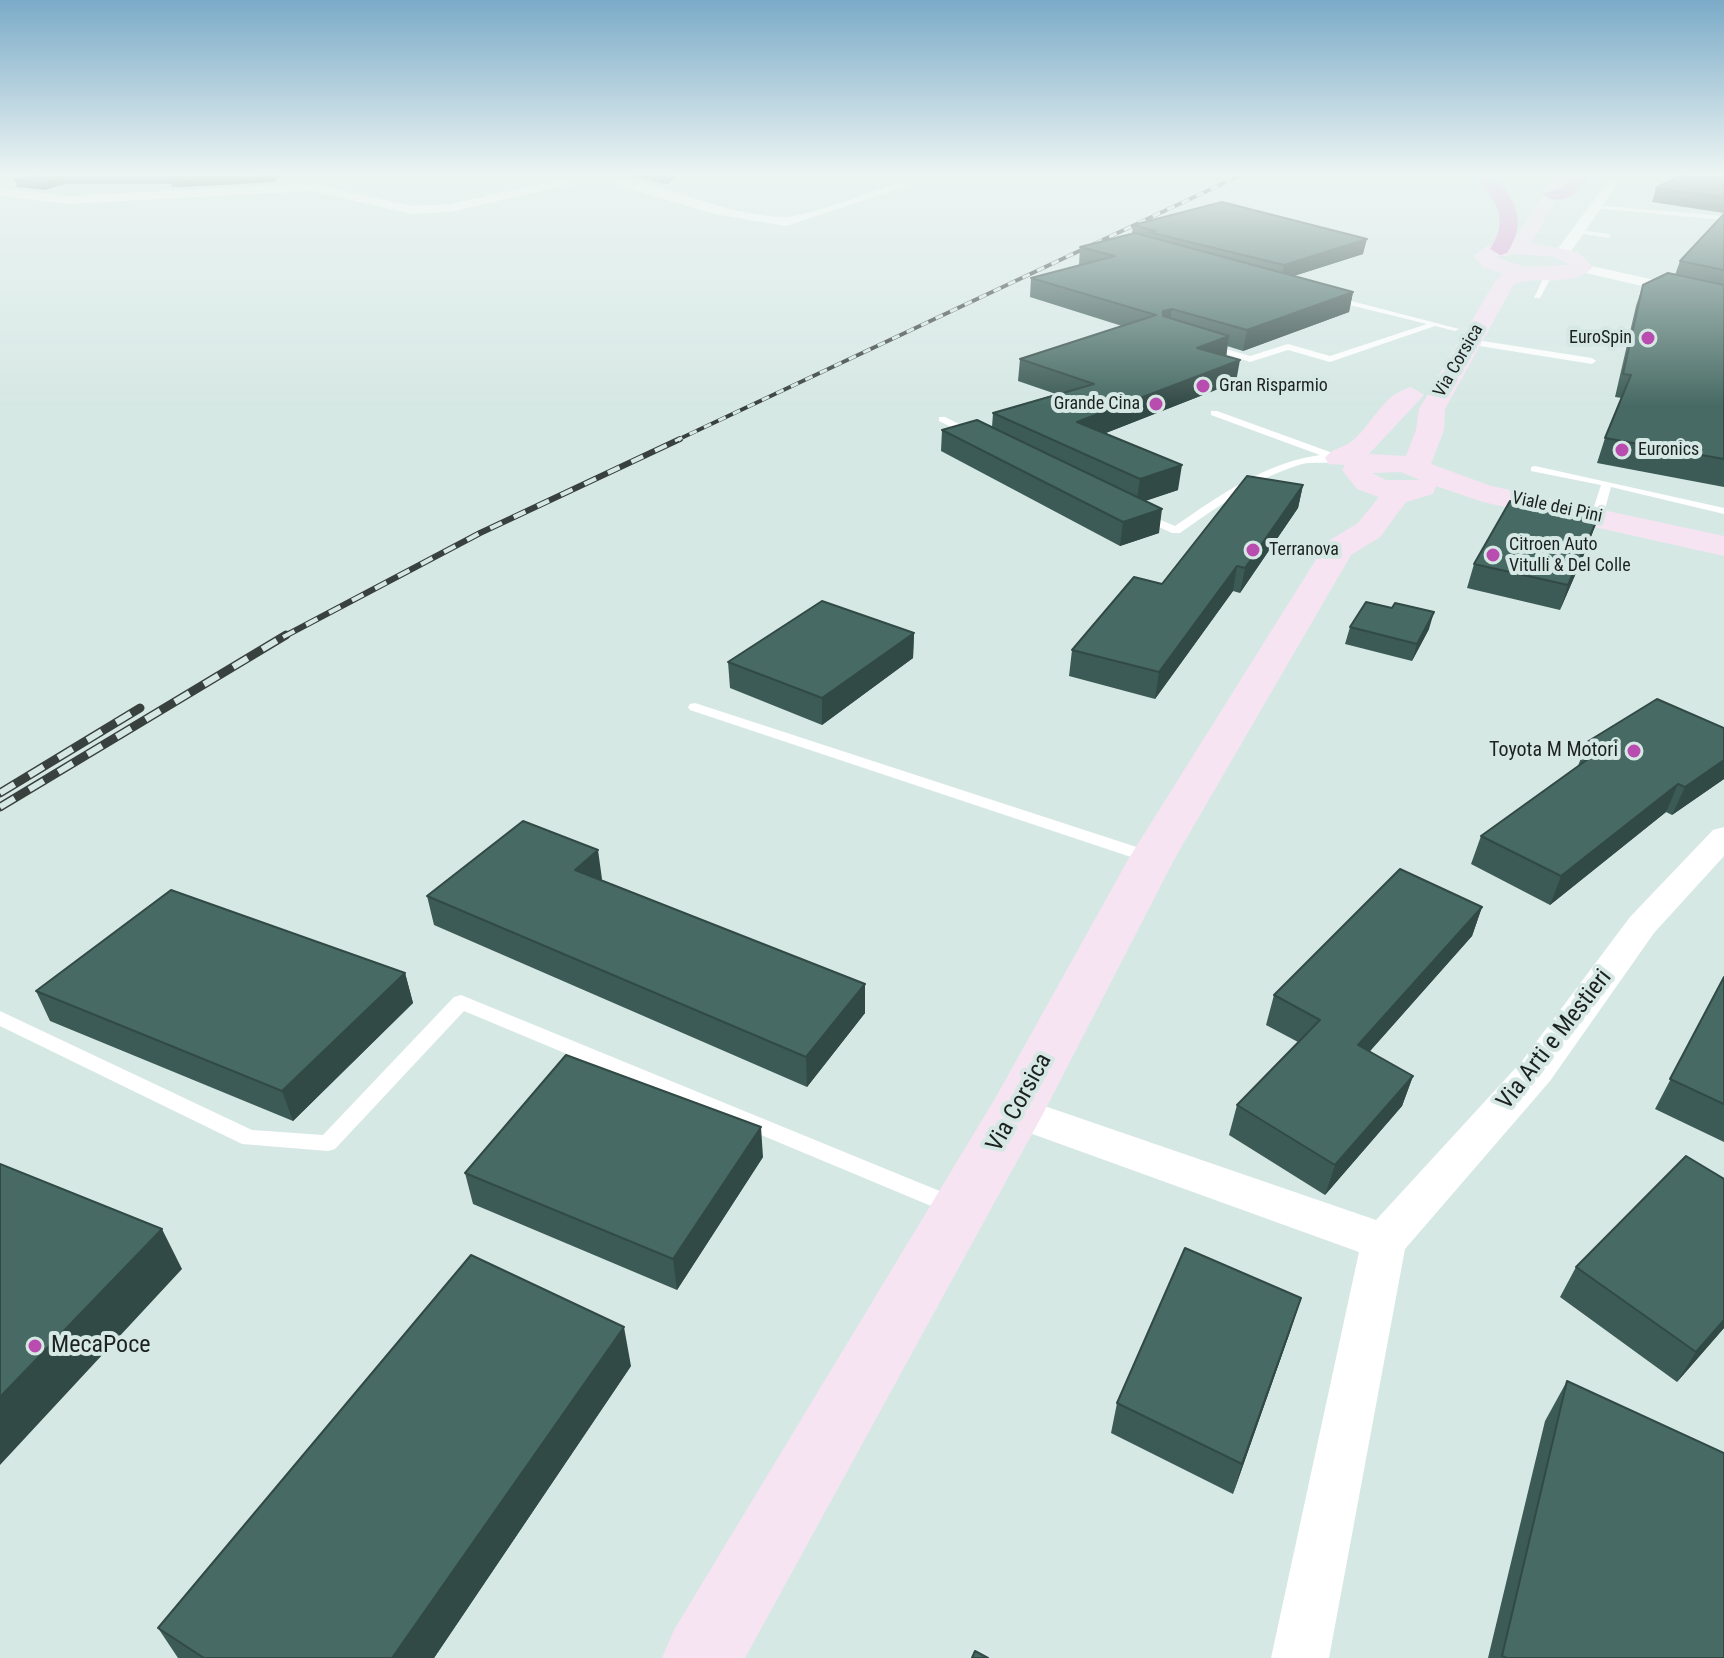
<!DOCTYPE html>
<style>
body{margin:0}
canvas{display:block;background:#d6e8e4}
</style>
<canvas width="1724" height="1658"></canvas>
<script>
const context = document.querySelector('canvas').getContext('2d');
context.lineJoin = 'round';
function fillPath(path, color) { context.fillStyle = color; context.fill(path, 'evenodd'); }
function stroke(path, color, width, dash) { context.strokeStyle = color; context.lineWidth = width; context.lineCap = dash ? 'butt' : 'round'; context.setLineDash(dash || []); context.stroke(path); }
function label(font, color, halo, rows, align = 'center') {
  context.font = font + ' "Roboto Condensed",sans-serif'; context.lineWidth = 8; context.setLineDash([]); context.textBaseline = 'middle'; context.strokeStyle = halo; context.fillStyle = color; for (const [text, x, y, turn = 0] of rows) {
    context.save(); context.translate(x, y); context.rotate((+turn || 0) * Math.PI / 180); context.textAlign = isNaN(turn) ? turn : align; if (halo) context.strokeText(text, 0, 0); context.fillText(text, 0, 0); context.restore();
  }
}
const lane = new Path2D(`
 M 1594,205 L 1724,216 L 1724,220 L 1592,208 Z
 M 1581,230 L 1608,234 L 1611,236 L 1608,238 L 1579,233 Z
 M 1546,272 L 1553,274 L 1540,298 L 1534,298 Z
 M 1332,296 L 1459,329 L 1455,331 L 1435,326 L 1330,362 L 1288,350 L 1250,362 L 1205,347 L 1209,344 L 1250,356 L 1288,344 L 1330,356 L 1427,324 L 1329,300 Z
 M 1470,339 L 1592,358 L 1596,361 L 1592,364 L 1467,344 L 1466,342 Z
 M 1211,411 L 1217,411 L 1330,452 L 1330,455 L 1351,460 C 1343,465 1316,461 1302,464 C 1257,477 1218,507 1180,533 L 1172,533 L 1137,517 L 1135,515 L 1141,512 L 1175,526 C 1220,495 1265,463 1320,455 L 1211,415 Z
 M 939,417 L 945,417 L 981,435 L 972,437 L 939,421 Z
 M 1535,466 L 1724,508 L 1724,514 L 1611,487 L 1603,516 L 1593,518 L 1591,516 L 1601,485 L 1531,471 L 1531,467 Z
 M 695,703 L 1158,854 L 1160,858 L 1152,863 L 1146,862 L 690,710 L 688,707 L 690,704 Z
 M 461,995 L 964,1201 L 967,1207 L 964,1213 L 956,1216 L 948,1213 L 464,1011 L 335,1149 L 328,1151 L 242,1144 L 0,1026 L 0,1011 L 252,1130 L 323,1135 L 454,997 Z`);
const street = new Path2D(`
 M 584,174 C 651,174 714,215 783,217 C 803,218 876,190 901,182 L 911,185 L 786,226 L 714,214 L 596,179 L 450,212 L 411,214 L 312,191 L 68,204 L 0,196 L 0,188 L 68,196 L 312,183 L 411,206 L 450,204 Z
 M 1613,174 L 1625,174 L 1574,247 L 1566,257 L 1556,257 L 1554,254 Z
 M 1582,264 L 1724,295 L 1724,305 L 1577,271 L 1575,268 Z
 M 1724,827 L 1724,856 L 1654,933 L 1550,1081 L 1405,1249 L 1329,1658 L 1271,1658 L 1359,1252 L 1002,1123 L 996,1112 L 1002,1101 L 1016,1096 L 1030,1101 L 1376,1220 L 1522,1061 L 1630,917 L 1713,830 Z`);
const secondary = new Path2D(`
 M 21,174 L 51,174 L 0,189 L 0,179 Z
 M 1556,174 L 1572,174 L 1531,243 L 1578,252 L 1593,267 C 1574,288 1538,275 1514,284 L 1445,409 L 1444,430 L 1431,464 L 1491,486 L 1724,536 L 1724,556 L 1483,502 L 1436,486 L 1433,494 L 1406,502 L 1380,537 L 1351,555 L 1175,858 L 1044,1112 L 745,1658 L 662,1658 L 674,1630 L 996,1097 L 1129,858 L 1327,542 L 1358,523 L 1379,497 L 1357,489 L 1342,470 L 1345,465 L 1329,464 L 1325,458 C 1331,449 1342,448 1351,442 C 1373,425 1381,395 1411,387 L 1424,395 L 1369,454 L 1406,456 L 1416,430 L 1419,409 L 1496,280 L 1503,274 L 1483,267 L 1473,256 L 1487,246 L 1512,243 ZM 1518,254 L 1554,257 L 1571,265 L 1525,267 L 1496,257 ZM 1401,472 L 1420,480 L 1386,480 L 1372,473 Z`);
const highway = new Path2D(`
 M 1474,174 L 1491,174 C 1516,200 1528,221 1507,253 L 1500,255 L 1490,249 C 1511,217 1494,200 1474,174 Z
 M 1576,174 L 1594,174 C 1582,189 1561,210 1542,194 L 1561,188 Z`);
const railFar2 = new Path2D(`
 M 675,441 L 1243,174`);
const railFar1 = new Path2D(`
 M 283,637 L 480,533 L 680,439`);
const rail = new Path2D(`
 M 0,793 L 140,708
 M 0,807 L 286,635`);
const wall = new Path2D(`
 M 37,174 L 284,174 L 273,182 L 179,187 L 172,187 L 171,184 L 65,184 L 44,190 L 17,187 L 15,180 Z
 M 628,174 L 679,174 L 667,184 L 634,177 Z
 M 1724,174 L 1724,213 L 1652,202 L 1656,188 Z
 M 1724,214 L 1724,487 L 1597,463 L 1605,438 L 1622,398 L 1615,397 L 1636,306 L 1643,285 L 1675,275 L 1680,261 Z
 M 1133,225 L 1363,254 L 1294,276 L 1353,292 L 1349,312 L 1243,351 L 1227,346 L 1226,356 L 1236,382 L 1106,433 L 1178,490 L 1145,501 L 1159,533 L 1120,546 L 941,451 L 942,430 L 992,427 L 993,413 L 1056,394 L 1018,381 L 1020,359 L 1122,326 L 1030,297 L 1031,278 L 1079,265 L 1080,247 L 1132,233 Z
 M 1303,485 L 1298,508 L 1240,593 L 1233,591 L 1155,699 L 1069,676 L 1072,650 L 1162,584 Z
 M 1589,543 L 1560,610 L 1467,588 L 1474,564 Z
 M 1350,627 L 1429,629 L 1412,661 L 1345,644 Z
 M 914,633 L 913,658 L 822,725 L 730,688 L 728,662 Z
 M 1724,728 L 1724,779 L 1672,815 L 1666,812 L 1550,905 L 1471,864 L 1481,836 L 1578,766 L 1587,742 Z
 M 602,879 L 601,880 L 865,984 L 865,1013 L 807,1087 L 434,925 L 427,896 Z
 M 1482,907 L 1472,936 L 1369,1052 L 1413,1076 L 1402,1106 L 1325,1195 L 1229,1135 L 1237,1105 L 1298,1042 L 1266,1025 L 1274,995 Z
 M 405,973 L 413,1003 L 293,1121 L 50,1021 L 36,991 Z
 M 1724,977 L 1724,1142 L 1655,1109 Z
 M 763,1157 L 677,1290 L 473,1204 L 465,1173 Z
 M 1724,1179 L 1724,1328 L 1677,1382 L 1560,1297 L 1576,1267 Z
 M 1291,1329 L 1233,1494 L 1111,1433 L 1117,1403 Z
 M 631,1366 L 434,1658 L 178,1658 L 158,1628 Z
 M 1567,1381 L 1724,1658 L 1488,1658 L 1545,1421 Z`);
const shadedWall = new Path2D(`
 M 274,174 L 284,174 L 273,182 L 179,187 L 177,180 Z
 M 670,174 L 679,174 L 667,184 L 666,177 Z
 M 63,178 L 65,184 L 44,190 L 42,184 Z
 M 1367,239 L 1363,254 L 1281,280 L 1284,265 Z
 M 1353,292 L 1349,312 L 1243,351 L 1247,330 Z
 M 1172,309 L 1169,329 L 1160,331 L 1163,311 Z
 M 1229,336 L 1226,358 L 1197,348 Z
 M 1240,360 L 1236,382 L 1075,445 L 1077,422 Z
 M 1182,465 L 1178,490 L 1136,504 L 1140,479 Z
 M 1303,485 L 1298,508 L 1240,593 L 1245,568 Z
 M 1162,509 L 1159,533 L 1120,546 L 1123,522 Z
 M 1597,520 L 1589,543 L 1560,610 L 1568,585 Z
 M 1237,566 L 1233,591 L 1155,699 L 1159,672 Z
 M 1434,612 L 1429,629 L 1412,661 L 1417,644 Z
 M 914,633 L 913,658 L 822,725 L 822,698 Z
 M 1724,760 L 1724,779 L 1672,815 L 1685,787 Z
 M 1678,784 L 1666,812 L 1550,905 L 1561,876 Z
 M 598,850 L 602,879 L 580,898 L 575,870 Z
 M 1482,907 L 1472,936 L 1348,1076 L 1358,1045 Z
 M 405,973 L 413,1003 L 293,1121 L 282,1091 Z
 M 865,984 L 865,1013 L 807,1087 L 806,1057 Z
 M 1413,1076 L 1402,1106 L 1325,1195 L 1335,1165 Z
 M 761,1127 L 763,1157 L 677,1290 L 673,1259 Z
 M 162,1229 L 182,1269 L 0,1465 L 0,1397 Z
 M 1301,1298 L 1291,1329 L 1233,1494 L 1242,1464 Z
 M 1724,1320 L 1724,1328 L 1677,1382 L 1696,1352 Z
 M 624,1327 L 631,1366 L 434,1658 L 392,1658 Z`);
const building = new Path2D(`
 M 37,174 L 274,174 L 272,176 L 177,180 L 170,181 L 176,177 L 63,178 L 42,184 L 15,180 Z
 M 651,174 L 670,174 L 666,177 Z
 M 1684,174 L 1724,174 L 1724,198 L 1656,188 Z
 M 1222,202 L 1367,239 L 1284,265 L 1149,232 L 1156,231 L 1133,225 Z
 M 1724,214 L 1724,270 L 1680,261 Z
 M 1135,233 L 1353,292 L 1247,330 L 1172,309 L 1163,311 L 1163,316 L 1229,336 L 1197,348 L 1240,360 L 1077,422 L 1182,465 L 1140,479 L 993,413 L 1094,384 L 1020,359 L 1156,315 L 1031,278 L 1115,256 L 1080,247 Z
 M 1668,273 L 1724,285 L 1724,459 L 1605,438 L 1631,375 L 1623,374 L 1643,285 Z
 M 977,420 L 1162,509 L 1123,522 L 942,430 Z
 M 1247,476 L 1303,485 L 1245,568 L 1237,566 L 1159,672 L 1072,650 L 1134,577 L 1162,584 Z
 M 1510,501 L 1597,520 L 1568,585 L 1474,564 Z
 M 822,601 L 914,633 L 822,698 L 728,662 Z
 M 1366,602 L 1392,608 L 1395,603 L 1434,612 L 1417,644 L 1350,627 Z
 M 1657,699 L 1724,728 L 1724,760 L 1685,787 L 1678,784 L 1561,876 L 1481,836 L 1602,749 L 1587,742 Z
 M 523,821 L 598,850 L 575,870 L 865,984 L 806,1057 L 427,896 Z
 M 1400,869 L 1482,907 L 1358,1045 L 1413,1076 L 1335,1165 L 1237,1105 L 1320,1020 L 1274,995 Z
 M 171,890 L 405,973 L 282,1091 L 36,991 Z
 M 1724,977 L 1724,1104 L 1670,1079 Z
 M 566,1055 L 761,1127 L 673,1259 L 465,1173 Z
 M 1686,1156 L 1724,1179 L 1724,1320 L 1696,1352 L 1576,1267 Z
 M 0,1164 L 162,1229 L 0,1397 Z
 M 1185,1248 L 1301,1298 L 1242,1464 L 1117,1403 Z
 M 471,1255 L 624,1327 L 392,1658 L 204,1658 L 158,1628 Z
 M 1567,1381 L 1724,1453 L 1724,1658 L 1507,1658 L 1502,1656 Z
 M 975,1651 L 988,1658 L 972,1658 Z`);
const markers = [
 [1648,338,8,"#b84daf"],
 [1203,386,8,"#b84daf"],
 [1156,404,8,"#b84daf"],
 [1622,450,8,"#b84daf"],
 [1253,550,8,"#b84daf"],
 [1493,555,8,"#b84daf"],
 [1634,751,8,"#b84daf"],
 [35,1346,8,"#b84daf"]
];
const farPoinames = [
 ["EuroSpin",1632,338,"right"],
 ["Gran Risparmio",1219,386],
 ["Grande Cina",1140,404,"right"],
 ["Euronics",1638,450],
 ["Citroen Auto",1509,545],
 ["Vitulli & Del Colle",1509,566],
 ["Terranova",1269,550]
];
const farStreetnames = [
 ["Via Corsica",1459,361,-60],
 ["Viale dei Pini",1557,508,12]
];
const poiNames = [
 ["Toyota M Motori",1618,751]
];
const nearStreetnames = [
 ["Via Arti e Mestieri",1555,1040,-52],
 ["Via Corsica",1020,1103,-61]
];
const nearPoinames = [
 ["MecaPoce",51,1346]
];
fillPath(lane, '#fff');
fillPath(street, '#fff');
fillPath(secondary, '#f6e4f3');
fillPath(highway, '#e0a5d8');
stroke(railFar2, '#39413f', 4);
stroke(railFar1, '#39413f', 6);
stroke(rail, '#39413f', 9);
stroke(railFar2, '#d6e8e4', 3, [8]);
stroke(railFar1, '#d6e8e4', 4, [13]);
stroke(rail, '#d6e8e4', 6, [17]);
fillPath(wall, '#3d5b56');
fillPath(shadedWall, '#324a46');
fillPath(building, '#476a64');
stroke(building, '#324a46', 2);
const sky = context.createLinearGradient(0, 0, 0, 406);
sky.addColorStop(0, '#7babc8');
sky.addColorStop(0.43, '#edf5f3');
sky.addColorStop(1, '#edf5f300');
context.fillStyle = sky;
context.fillRect(0, 0, 1724, 406);
for (const [x, y, r, color] of markers) { const dot = new Path2D(); dot.arc(x, y, r, 0, 2 * Math.PI); context.fillStyle = color; context.fill(dot); stroke(dot, '#d6e8e4', 3); }
label('18px', '#1c2221', '#d6e8e4', farPoinames, 'left');
label('18px', '#1c2221', '#d6e8e4', farStreetnames);
label('20px', '#1c2221', '#d6e8e4', poiNames, 'right');
label('24px', '#1c2221', '#d6e8e4', nearStreetnames);
label('24px', '#1c2221', '#d6e8e4', nearPoinames, 'left');
</script>
